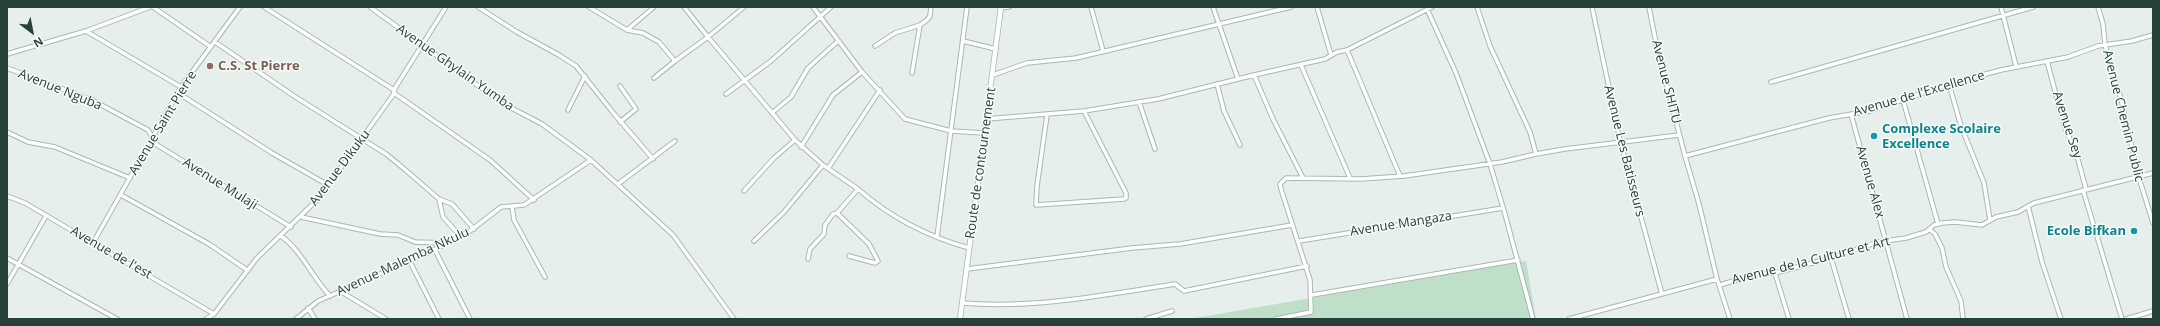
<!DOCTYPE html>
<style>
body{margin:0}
#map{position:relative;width:2160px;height:326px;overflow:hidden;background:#e6efeb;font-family:"Open Sans",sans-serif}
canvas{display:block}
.frame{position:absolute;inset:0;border:8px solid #24423a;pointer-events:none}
.north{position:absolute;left:12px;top:12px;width:40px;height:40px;-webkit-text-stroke:3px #f7fbf9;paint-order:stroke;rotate:148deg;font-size:11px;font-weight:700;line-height:16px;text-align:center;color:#24423a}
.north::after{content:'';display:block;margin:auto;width:14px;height:18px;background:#24423a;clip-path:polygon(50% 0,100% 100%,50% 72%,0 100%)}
</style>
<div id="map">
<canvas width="2160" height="326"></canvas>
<div class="frame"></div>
<div class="north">N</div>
</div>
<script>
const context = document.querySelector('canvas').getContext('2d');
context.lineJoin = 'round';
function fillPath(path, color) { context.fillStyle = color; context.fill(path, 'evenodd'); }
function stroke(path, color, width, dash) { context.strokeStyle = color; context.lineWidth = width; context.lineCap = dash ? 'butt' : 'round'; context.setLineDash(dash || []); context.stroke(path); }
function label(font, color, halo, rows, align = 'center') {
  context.font = font + ' "Open Sans",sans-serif'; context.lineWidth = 3; context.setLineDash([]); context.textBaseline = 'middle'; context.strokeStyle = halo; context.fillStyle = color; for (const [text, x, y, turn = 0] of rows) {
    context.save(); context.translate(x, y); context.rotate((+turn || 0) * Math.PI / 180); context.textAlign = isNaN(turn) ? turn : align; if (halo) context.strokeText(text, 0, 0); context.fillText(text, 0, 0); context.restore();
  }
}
const green = new Path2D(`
 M 1526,261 L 1536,319 L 1189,319 Z`);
const minor = new Path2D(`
 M 153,7 L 211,47
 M 264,7 L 394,90
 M 370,7 L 502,103 L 542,124 L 591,160 L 673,235 L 734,319
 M 478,7 L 517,32 L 559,55 L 576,66 L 615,115 L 653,159
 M 589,7 L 627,30 L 643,33 L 659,42 L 675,61 L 708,37 L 795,140 L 823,165
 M 684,7 L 708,37 L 744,7
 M 813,7 L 862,72 L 905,119 L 951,131 L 984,133
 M 1091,7 L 1103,51
 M 1213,7 L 1238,79
 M 1317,7 L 1331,55
 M 1477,7 L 1490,46 L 1530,132 L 1536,154
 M 1592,7 L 1620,140 L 1662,294
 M 1649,7 L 1657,48 L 1685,156 L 1699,204 L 1717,279 L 1730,319
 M 2001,7 L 2016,66
 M 2098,7 L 2103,24 L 2105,45 L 2121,99 L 2139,178 L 2153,223
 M 1001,8 L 1009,7
 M 1427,9 L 1456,73 L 1490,164 L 1505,214 L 1533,319
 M 627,30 L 654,7
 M 86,31 L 181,87
 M 963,41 L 996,49
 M 215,42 L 294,96 L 386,154 L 402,167 L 439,199 L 443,217 L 460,236
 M 875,46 L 895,33 L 920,25 L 927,20 L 930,16 L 931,7
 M 1347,50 L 1432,7
 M 7,54 L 86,31 L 150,7
 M 2047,61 L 2064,125 L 2077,156 L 2086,189
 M 1301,65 L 1350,178
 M 7,68 L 92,100 L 148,130 L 157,145 L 291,227
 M 912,73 L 920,25
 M 993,75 L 1027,63 L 1076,58 L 1291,7
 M 1254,75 L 1325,59 L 1337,52 L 1347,50 L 1400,176
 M 654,78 L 675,61
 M 1771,82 L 2033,7
 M 1217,84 L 1224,111 L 1240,145
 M 1949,84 L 1961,126 L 1984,183 L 1990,220
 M 620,86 L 636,109 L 620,122
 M 178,93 L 272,153 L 328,185
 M 394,93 L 490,160 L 534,200
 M 726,94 L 771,61 L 831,7
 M 1903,100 L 1938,224
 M 1139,102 L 1155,149
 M 568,110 L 585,76
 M 772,113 L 791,97 L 808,68 L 838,41
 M 1851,114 L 1907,319
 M 1047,115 L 1037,186 L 1036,205 L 1124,199 L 1126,198 L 1126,193 L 1084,111
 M 986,119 L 1084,111 L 1158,99 L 1254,75 L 1273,119 L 1303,178
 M 7,132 L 28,142 L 55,147 L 130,178
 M 801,147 L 833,95 L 862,72
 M 1685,156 L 1829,118 L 1870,111 L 1949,84 L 2001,70 L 2068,57 L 2098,46 L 2132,41 L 2153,35
 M 829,167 L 880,90
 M 618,184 L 675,141
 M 2083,190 L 2122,319
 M 744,191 L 774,158 L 795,140
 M 121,195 L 209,244 L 247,270
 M 7,196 L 25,203 L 214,314
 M 439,199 L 452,204 L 474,229
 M 2028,206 L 2042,262 L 2061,319
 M 512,207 L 514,220 L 545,277
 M 837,213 L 869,244 L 878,261 L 875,263 L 849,256
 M 301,217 L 380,234 L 398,235 L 415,242 L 447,243
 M 1929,229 L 1935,234 L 1942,248 L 1946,267 L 1961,301 L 1963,319
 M 281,236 C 302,251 312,277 330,296
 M 937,237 L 967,7
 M 754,241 L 784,212 L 823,165 L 858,189
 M 1299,241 L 1503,208
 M 93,243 L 181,87 L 240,7
 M 435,250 L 470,319
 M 7,258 L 117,319
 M 1831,258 L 1849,319
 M 808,259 L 810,249 L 824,234 L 825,225 L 833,214 L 837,213 L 858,189 C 890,217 929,237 969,248
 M 409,260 L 439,319
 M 967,269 L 1132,248 L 1180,244 L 1292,225
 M 1775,273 L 1789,319
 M 7,284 L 46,216
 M 1720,285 L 1756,274 L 1775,273 L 1831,258 L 1878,242 L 1906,238 L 1926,232 L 1934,225 L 1942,223 L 1955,222 L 1982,225 L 1996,217 L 2018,212 L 2034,203 L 2153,173
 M 340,291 L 386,319
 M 1312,295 L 1518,260
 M 962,303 C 1033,309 1105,295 1175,284 L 1184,291 L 1307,266
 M 308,308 L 315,319
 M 214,314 L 257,258 L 319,198 L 393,95 L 395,88 L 446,7
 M 206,319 L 214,314
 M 296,319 L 318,301 L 430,252 L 470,231 L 501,207 L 524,205 L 591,160
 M 1146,319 L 1172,311
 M 1276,319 L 1311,312 L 1310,280 L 1281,189 L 1280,184 L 1286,178 L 1361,179 L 1404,176 L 1502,162 L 1536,154 L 1565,149 L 1679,135
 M 1569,319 L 1717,279
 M 2126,319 L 2153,311`);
const tertiary = new Path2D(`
 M 960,319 L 1001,7`);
const markers = [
 [210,66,4,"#8d6e63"],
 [1874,136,4,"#0f9aa8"],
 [2134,231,4,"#0f9aa8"]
];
const educationNames = [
 ["C.S. St Pierre",218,66]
];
const streetNames = [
 ["Avenue Ghylain Yumba",455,68,35],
 ["Avenue SHITU",1666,82,76],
 ["Avenue Nguba",60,90,22],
 ["Avenue de l'Excellence",1919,94,-16],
 ["Avenue Chemin Public",2123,116,76],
 ["Avenue Saint Pierre",163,123,-59],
 ["Avenue Sey",2067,125,72],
 ["Avenue Les Batisseurs",1624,151,76],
 ["Route de contournement",981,163,-82],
 ["Avenue Dikuku",340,168,-53],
 ["Avenue Alex",1870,182,74],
 ["Avenue Mulaji",220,184,32],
 ["Avenue Mangaza",1401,224,-9],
 ["Avenue de l'est",111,253,30],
 ["Avenue de la Culture et Art",1811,261,-14],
 ["Avenue Malemba Nkulu",403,262,-25]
];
const cultureNames = [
 ["Complexe Scolaire",1882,129],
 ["Excellence",1882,144],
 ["Ecole Bifkan",2126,231,"right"]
];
fillPath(green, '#bfe0c8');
stroke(minor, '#a8b8b2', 5.5);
stroke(tertiary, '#a8b8b2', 6);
stroke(minor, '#fff', 3.5);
stroke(tertiary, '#fff', 4.5);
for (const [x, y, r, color] of markers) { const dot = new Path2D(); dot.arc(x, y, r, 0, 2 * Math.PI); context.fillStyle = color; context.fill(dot); stroke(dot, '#f7fbf9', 1.5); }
label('bold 13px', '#785e54', '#f7fbf9', educationNames, 'left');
label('13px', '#24423a', '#f7fbf9', streetNames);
label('bold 13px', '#0d838f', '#f7fbf9', cultureNames, 'left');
</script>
